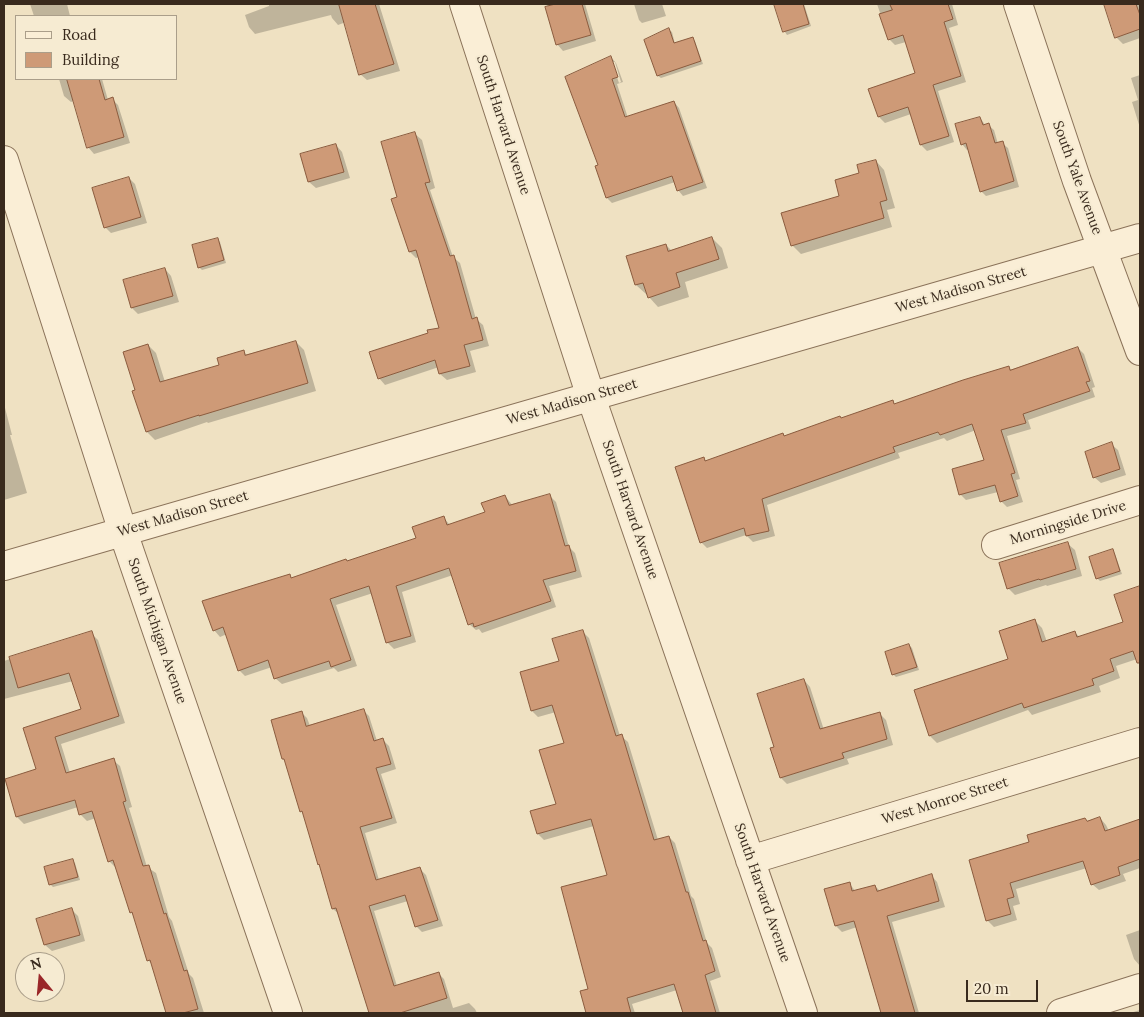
<!DOCTYPE html>
<style>
body{margin:0}
#map{position:relative;width:1144px;height:1017px;overflow:hidden;background:#efe1c2;font-family:Lora,serif}
canvas{display:block}
.frame{position:absolute;inset:0;border:5px solid #392a1d;pointer-events:none}
.legend{position:absolute;left:15px;top:15px;width:162px;height:65px;box-sizing:border-box;background:#f6ebd2;border:1px solid #aa9e8a;margin:0;padding:6px 9px;list-style:none;font-size:15px;color:#392a1d}
.legend li{display:flex;align-items:center;gap:10px;height:25px}
.legend b{width:25px;border:1px solid #aa9e8a}
.north{position:absolute;left:15px;top:952px;width:50px;height:50px;box-sizing:border-box;background:#f6ebd2;border:1px solid #aa9e8a;border-radius:50%;rotate:343deg;font-size:14px;font-weight:700;line-height:20px;text-align:center;color:#392a1d}
.north::after{content:'';display:block;margin:auto;width:18px;height:22px;background:#9a2729;clip-path:polygon(50% 0,100% 100%,50% 72%,0 100%)}
.scale{position:absolute;left:966px;top:980px;width:72px;height:22px;box-sizing:border-box;border:2px solid #392a1d;border-top:0;padding-left:6px;font-size:15px;line-height:18px;white-space:nowrap;color:#392a1d;-webkit-text-stroke:4px #f6ebd2;paint-order:stroke}
</style>
<div id="map">
<canvas width="1144" height="1017"></canvas>
<div class="frame"></div>
<ul class="legend">
<li><b style="height:6px;background:#faeed6"></b>Road</li>
<li><b style="height:14px;background:#ce9a77"></b>Building</li>
</ul>
<div class="north">N</div>
<div class="scale">20 m</div>
</div>
<script>
const context = document.querySelector('canvas').getContext('2d');
context.lineJoin = 'round';
function fillPath(path, color) { context.fillStyle = color; context.fill(path, 'evenodd'); }
function stroke(path, color, width, dash) { context.strokeStyle = color; context.lineWidth = width; context.lineCap = dash ? 'butt' : 'round'; context.setLineDash(dash || []); context.stroke(path); }
function label(font, color, halo, rows, align = 'center') {
  context.font = font + ' Lora,serif'; context.lineWidth = 4; context.setLineDash([]); context.textBaseline = 'middle'; context.strokeStyle = halo; context.fillStyle = color; for (const [text, x, y, turn = 0] of rows) {
    context.save(); context.translate(x, y); context.rotate((+turn || 0) * Math.PI / 180); context.textAlign = isNaN(turn) ? turn : align; if (halo) context.strokeText(text, 0, 0); context.fillText(text, 0, 0); context.restore();
  }
}
const shadow = new Path2D(`
 M 30,4 L 67,4 L 70,16 L 34,16 Z
 M 269,4 L 379,4 L 400,71 L 367,80 L 360,74 L 346,22 L 338,25 L 332,18 L 331,15 L 255,34 L 249,27 L 245,15 L 269,6 Z
 M 547,4 L 585,4 L 596,41 L 563,51 L 557,44 Z
 M 634,4 L 662,4 L 666,16 L 642,23 L 639,20 Z
 M 781,4 L 804,4 L 811,26 L 787,35 L 785,32 L 776,6 Z
 M 877,4 L 952,4 L 958,25 L 949,28 L 966,82 L 938,91 L 954,142 L 927,151 L 921,145 L 911,114 L 885,123 L 879,117 L 917,74 L 906,42 L 895,45 L 889,39 Z
 M 1105,4 L 1140,4 L 1140,38 L 1123,44 L 1116,37 Z
 M 669,30 L 672,32 L 675,44 L 692,38 L 695,41 L 703,64 L 661,78 L 658,76 Z
 M 611,57 L 616,63 L 623,82 L 617,84 L 628,118 L 674,102 L 679,108 L 707,188 L 683,196 L 678,190 L 675,182 L 612,203 L 607,198 L 599,166 ZM 612,62 L 615,62 L 621,82 L 619,83 Z
 M 1140,75 L 1140,128 L 1132,102 L 1138,100 L 1131,78 Z
 M 59,79 L 102,79 L 108,100 L 112,99 L 118,105 L 130,143 L 94,154 L 88,147 L 74,101 L 71,102 L 64,96 Z
 M 980,118 L 986,126 L 988,125 L 994,130 L 998,144 L 1002,143 L 1008,148 L 1019,187 L 986,196 L 981,191 L 969,149 L 967,150 L 962,144 Z
 M 415,134 L 422,140 L 435,188 L 430,190 L 453,257 L 460,263 L 476,319 L 483,325 L 489,346 L 470,351 L 476,372 L 447,380 L 440,374 L 439,367 L 385,385 L 379,378 L 430,334 L 440,328 L 420,257 L 416,258 L 410,252 L 392,200 L 399,197 Z
 M 336,145 L 342,152 L 350,178 L 316,188 L 309,182 L 302,155 Z
 M 876,161 L 884,170 L 895,208 L 887,210 L 892,227 L 801,254 L 792,245 L 841,196 L 860,174 Z
 M 129,178 L 135,184 L 147,223 L 111,233 L 105,227 Z
 M 712,238 L 722,248 L 728,268 L 685,282 L 689,297 L 658,307 L 649,297 L 648,294 L 646,294 L 636,285 L 666,245 L 672,251 Z
 M 217,239 L 220,242 L 226,263 L 202,270 L 199,267 Z
 M 165,269 L 171,276 L 179,302 L 138,314 L 132,308 Z
 M 296,342 L 304,350 L 316,391 L 208,423 L 207,422 L 155,440 L 147,432 L 136,391 L 148,345 L 156,353 L 165,382 L 221,366 L 243,351 L 248,356 Z
 M 1078,348 L 1084,354 L 1095,387 L 1092,388 L 1095,397 L 1028,420 L 1031,429 L 1007,436 L 1020,479 L 1016,480 L 1023,502 L 1007,507 L 1001,501 L 998,492 L 966,500 L 960,494 L 986,461 L 976,430 L 947,441 L 944,438 L 898,453 L 900,458 L 767,505 L 775,536 L 753,542 L 746,535 L 707,548 L 701,542 L 704,459 L 707,462 L 892,402 L 895,405 L 1009,368 L 1012,370 Z
 M 4,404 L 12,435 L 10,435 L 27,493 L 4,500 Z
 M 1111,444 L 1118,450 L 1126,475 L 1101,483 L 1094,477 Z
 M 505,496 L 513,506 L 550,496 L 556,502 L 569,547 L 575,553 L 582,577 L 549,586 L 556,607 L 482,633 L 479,629 L 476,630 L 469,624 L 453,575 L 402,592 L 416,642 L 394,649 L 387,642 L 373,593 L 336,605 L 357,666 L 338,672 L 334,668 L 282,684 L 275,678 L 272,667 L 245,676 L 239,670 L 227,634 L 220,637 L 214,630 L 289,576 L 293,579 L 348,563 L 418,538 L 443,517 L 450,525 L 486,513 Z
 M 1068,544 L 1075,550 L 1082,576 L 1047,586 L 1046,585 L 1015,595 L 1008,588 Z
 M 1113,551 L 1115,554 L 1122,574 L 1100,581 L 1097,578 Z
 M 1140,587 L 1140,658 L 1116,666 L 1120,678 L 1099,686 L 1101,692 L 1032,715 L 1028,710 L 937,743 L 930,736 L 1009,660 L 1034,620 L 1042,628 L 1047,642 L 1074,632 L 1080,637 L 1124,623 L 1115,596 Z
 M 583,632 L 589,638 L 620,736 L 621,736 L 628,742 L 658,840 L 669,837 L 675,843 L 691,896 L 694,899 L 707,943 L 712,948 L 721,977 L 710,981 L 720,1013 L 684,1013 L 677,990 L 632,1004 L 635,1013 L 587,1013 L 581,992 L 590,990 L 609,876 L 594,826 L 544,840 L 538,834 L 531,812 L 557,805 L 565,744 L 556,712 L 538,717 L 532,711 L 560,662 Z
 M 91,633 L 98,640 L 125,723 L 61,744 L 70,773 L 113,760 L 120,766 L 132,807 L 129,808 L 147,867 L 156,873 L 169,917 L 172,921 L 189,974 L 193,978 L 204,1013 L 167,1013 L 153,965 L 148,960 L 134,916 L 131,912 L 116,868 L 109,861 L 96,818 L 87,821 L 80,814 L 78,807 L 24,824 L 17,817 L 6,780 L 38,770 L 25,729 L 83,710 L 73,681 L 4,699 L 4,661 Z
 M 909,645 L 912,648 L 919,670 L 896,677 L 893,674 Z
 M 804,680 L 810,687 L 824,730 L 880,714 L 886,720 L 893,745 L 847,759 L 849,764 L 787,784 L 781,778 L 775,748 Z
 M 363,710 L 369,716 L 377,741 L 383,740 L 389,746 L 396,769 L 381,774 L 397,823 L 365,833 L 379,880 L 420,869 L 426,875 L 443,926 L 422,932 L 416,926 L 408,901 L 374,911 L 397,986 L 438,973 L 444,979 L 453,1008 L 469,1003 L 475,1009 L 477,1013 L 370,1013 L 340,915 L 333,909 L 304,814 L 301,811 L 286,761 L 283,759 L 301,712 L 307,718 L 310,726 Z
 M 1100,818 L 1106,825 L 1109,831 L 1140,820 L 1140,868 L 1123,874 L 1126,881 L 1099,890 L 1092,884 L 1087,868 L 1016,889 L 1020,904 L 1013,906 L 1017,920 L 994,927 L 988,921 L 970,861 L 1031,843 Z
 M 72,860 L 75,863 L 80,880 L 53,887 L 50,884 Z
 M 931,875 L 937,882 L 945,907 L 892,922 L 919,1013 L 883,1013 L 857,927 L 842,932 L 836,926 L 849,883 L 856,892 L 875,886 L 880,891 Z
 M 72,910 L 78,916 L 85,941 L 52,951 L 45,945 L 38,920 Z
 M 1140,930 L 1140,966 L 1134,959 L 1126,935 Z
 M 1140,1010 L 1140,1013 L 1130,1013 Z`);
const building = new Path2D(`
 M 339,4 L 375,4 L 394,64 L 359,75 Z
 M 556,4 L 582,4 L 591,35 L 556,45 L 545,7 Z
 M 774,4 L 803,4 L 809,24 L 783,32 Z
 M 890,4 L 948,4 L 953,19 L 944,22 L 961,76 L 933,85 L 949,136 L 920,145 L 908,107 L 878,117 L 868,89 L 915,73 L 903,35 L 888,40 L 879,14 L 892,10 Z
 M 1104,4 L 1136,4 L 1140,15 L 1140,29 L 1115,38 Z
 M 669,28 L 674,43 L 693,37 L 701,61 L 657,76 L 644,40 Z
 M 611,56 L 618,77 L 612,79 L 625,117 L 674,101 L 703,182 L 677,191 L 672,176 L 606,198 L 595,166 L 598,165 L 565,77 Z
 M 67,79 L 99,79 L 105,100 L 113,97 L 124,137 L 87,148 Z
 M 980,117 L 983,125 L 989,123 L 995,143 L 1003,141 L 1014,181 L 980,192 L 966,143 L 961,145 L 955,124 Z
 M 415,132 L 430,182 L 425,183 L 450,256 L 454,255 L 472,319 L 477,317 L 483,340 L 464,345 L 470,366 L 439,374 L 435,360 L 378,379 L 369,352 L 428,333 L 427,330 L 439,328 L 416,250 L 409,252 L 391,199 L 397,197 L 381,142 Z
 M 336,144 L 344,172 L 308,182 L 300,154 Z
 M 876,160 L 887,200 L 880,202 L 884,218 L 791,246 L 781,213 L 839,196 L 835,180 L 859,173 L 857,165 Z
 M 129,177 L 141,217 L 104,228 L 92,188 Z
 M 712,237 L 719,259 L 676,273 L 680,287 L 648,298 L 643,283 L 635,285 L 626,256 L 666,244 L 668,251 Z
 M 218,238 L 224,260 L 198,268 L 192,245 Z
 M 165,268 L 173,296 L 131,308 L 123,280 Z
 M 296,341 L 308,383 L 199,416 L 199,415 L 146,432 L 132,391 L 135,390 L 123,352 L 148,344 L 160,382 L 219,365 L 217,358 L 244,350 L 245,355 Z
 M 1078,347 L 1090,381 L 1086,382 L 1090,391 L 1023,414 L 1026,423 L 1001,430 L 1015,473 L 1011,474 L 1018,496 L 1000,502 L 995,485 L 959,495 L 952,469 L 984,460 L 972,424 L 940,435 L 938,432 L 893,447 L 895,452 L 762,499 L 769,531 L 746,536 L 744,528 L 700,543 L 675,467 L 704,457 L 705,461 L 783,433 L 784,436 L 840,416 L 841,418 L 893,400 L 894,404 L 963,380 L 1009,366 L 1010,370 Z
 M 1112,442 L 1120,469 L 1093,478 L 1085,452 Z
 M 550,494 L 565,546 L 569,545 L 576,571 L 543,580 L 551,601 L 474,627 L 473,623 L 468,625 L 449,568 L 396,586 L 411,636 L 386,643 L 369,586 L 330,599 L 351,660 L 331,667 L 329,661 L 274,679 L 268,660 L 238,671 L 223,627 L 213,631 L 202,601 L 290,574 L 291,578 L 346,559 L 347,561 L 416,538 L 412,527 L 444,516 L 447,525 L 485,512 L 481,503 L 505,495 L 509,505 Z
 M 1068,542 L 1076,569 L 1040,580 L 1039,579 L 1007,589 L 999,563 Z
 M 1113,549 L 1120,571 L 1096,579 L 1089,557 Z
 M 1140,586 L 1140,663 L 1137,663 L 1133,651 L 1110,659 L 1114,671 L 1092,679 L 1094,685 L 1024,708 L 1022,703 L 929,736 L 914,690 L 1008,659 L 999,631 L 1035,619 L 1042,642 L 1075,631 L 1077,637 L 1123,622 L 1114,595 Z
 M 583,630 L 616,736 L 622,734 L 654,840 L 669,836 L 686,892 L 688,892 L 703,941 L 706,940 L 715,971 L 705,975 L 716,1013 L 683,1013 L 674,984 L 627,998 L 631,1013 L 586,1013 L 580,991 L 588,989 L 561,887 L 607,875 L 591,819 L 537,834 L 530,811 L 556,804 L 539,750 L 564,743 L 552,705 L 531,711 L 520,672 L 559,661 L 552,639 Z
 M 92,631 L 119,716 L 55,737 L 66,773 L 114,758 L 126,801 L 123,802 L 143,866 L 149,865 L 164,914 L 166,913 L 184,971 L 187,970 L 198,1009 L 183,1013 L 166,1013 L 150,960 L 147,961 L 132,912 L 130,913 L 113,860 L 108,862 L 92,811 L 79,815 L 75,800 L 16,817 L 5,779 L 36,769 L 23,728 L 81,709 L 69,673 L 18,688 L 9,657 Z
 M 909,644 L 917,667 L 892,675 L 885,652 Z
 M 804,679 L 820,729 L 880,712 L 887,739 L 842,753 L 844,758 L 780,778 L 770,748 L 774,747 L 757,694 Z
 M 364,709 L 374,741 L 383,738 L 391,764 L 376,768 L 392,818 L 360,827 L 376,880 L 420,867 L 438,920 L 415,927 L 405,895 L 369,906 L 394,986 L 439,972 L 447,998 L 400,1013 L 369,1013 L 336,908 L 332,909 L 319,864 L 318,865 L 302,811 L 300,812 L 284,759 L 282,759 L 271,720 L 302,711 L 306,726 Z
 M 1100,817 L 1105,831 L 1140,819 L 1140,859 L 1118,867 L 1120,875 L 1091,885 L 1083,861 L 1010,883 L 1014,897 L 1007,899 L 1011,914 L 986,921 L 969,860 L 1029,842 L 1027,835 L 1085,818 L 1087,821 Z
 M 73,859 L 78,877 L 49,885 L 44,867 Z
 M 932,874 L 939,901 L 887,916 L 915,1013 L 881,1013 L 854,921 L 835,926 L 824,889 L 850,882 L 852,891 L 875,885 L 877,891 Z
 M 72,908 L 80,935 L 44,945 L 36,919 Z`);
const minor = new Path2D(`
 M 464,4 L 591,397 L 803,1013
 M 1018,4 L 1077,181 L 1140,351
 M 4,160 L 123,532 L 288,1013
 M 996,545 L 1140,500
 M 4,566 L 1140,238
 M 750,860 L 1140,742
 M 1061,1013 L 1140,988`);
const streetNames = [
 ["South Harvard Avenue",503,125,72],
 ["South Yale Avenue",1077,178,70],
 ["West Madison Street",961,290,-16],
 ["West Madison Street",572,402,-16],
 ["South Harvard Avenue",630,510,71],
 ["West Madison Street",183,514,-16],
 ["Morningside Drive",1068,523,-17],
 ["South Michigan Avenue",157,631,71],
 ["West Monroe Street",945,801,-17],
 ["South Harvard Avenue",762,893,71]
];
fillPath(shadow, '#0003');
fillPath(building, '#ce9a77');
stroke(building, '#8a5b3e', 1);
stroke(minor, '#8a7259', 30);
stroke(minor, '#faeed6', 28);
label('14px', '#392a1d', '#f6ebd2', streetNames);
</script>
